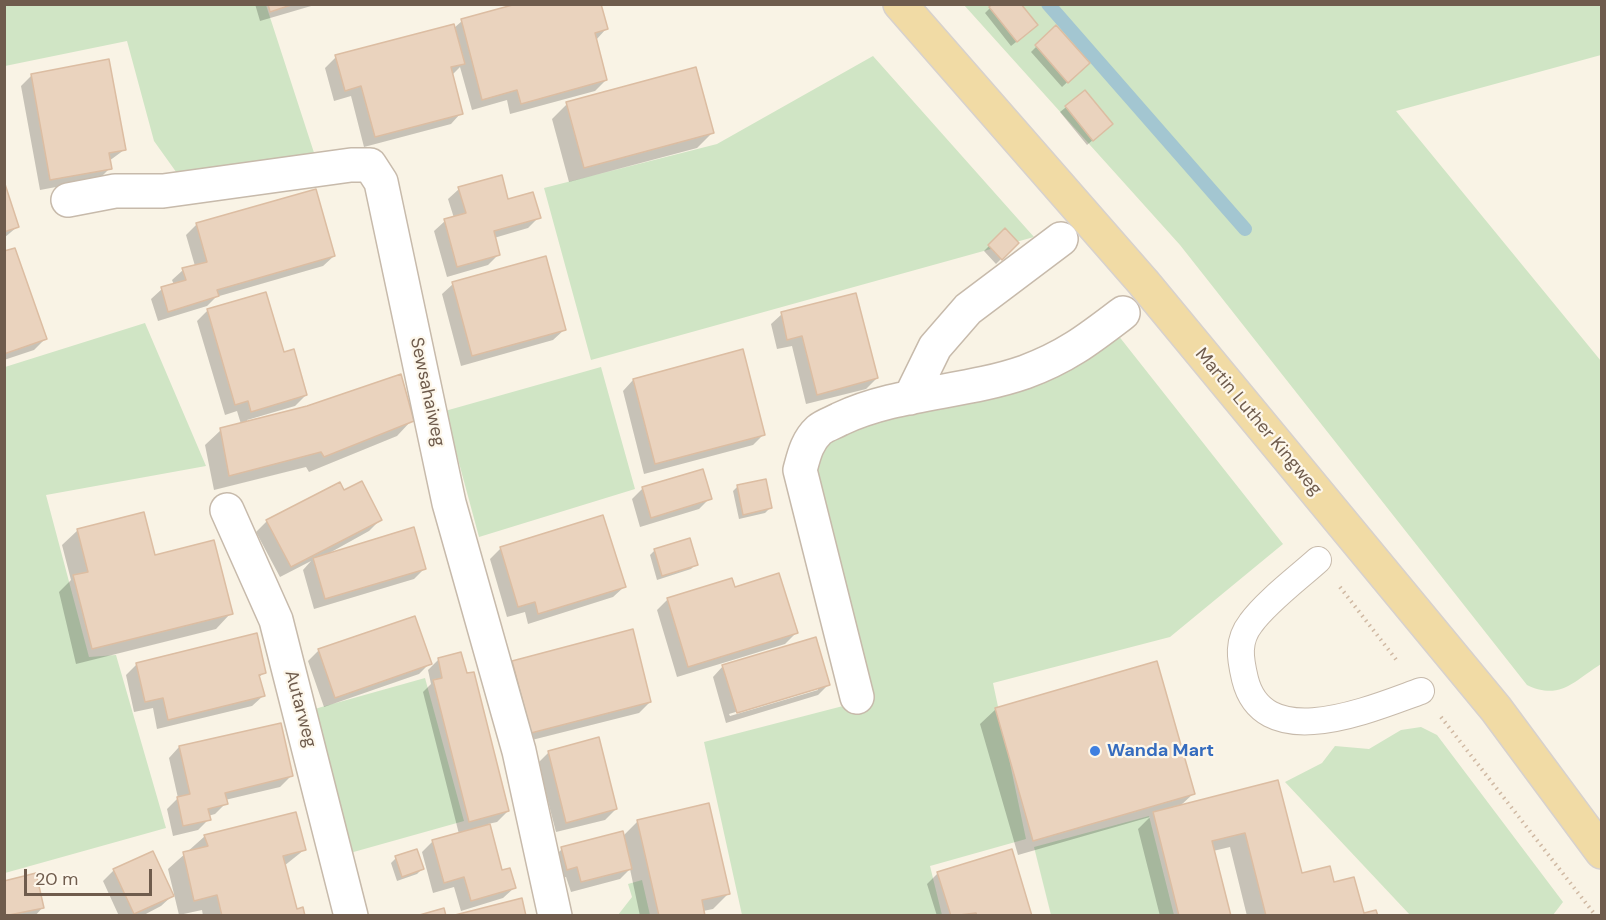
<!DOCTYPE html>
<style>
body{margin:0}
#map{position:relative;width:1606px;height:920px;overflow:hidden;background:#f9f3e5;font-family:"DM Sans",sans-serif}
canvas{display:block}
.frame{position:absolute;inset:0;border:6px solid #6f5c4d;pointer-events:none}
.scale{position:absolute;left:24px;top:869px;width:128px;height:27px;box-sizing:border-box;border:3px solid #6f5c4d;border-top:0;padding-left:8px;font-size:18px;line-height:21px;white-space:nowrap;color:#6f5c4d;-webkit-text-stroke:4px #fdf7eb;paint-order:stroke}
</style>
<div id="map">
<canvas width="1606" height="920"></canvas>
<div class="frame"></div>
<div class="scale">20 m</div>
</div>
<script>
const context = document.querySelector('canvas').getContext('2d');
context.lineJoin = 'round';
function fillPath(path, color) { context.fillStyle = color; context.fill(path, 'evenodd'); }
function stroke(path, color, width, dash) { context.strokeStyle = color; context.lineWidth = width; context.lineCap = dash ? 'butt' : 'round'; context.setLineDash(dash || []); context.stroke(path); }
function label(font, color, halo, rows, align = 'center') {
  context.font = font + ' "DM Sans",sans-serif'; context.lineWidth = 4.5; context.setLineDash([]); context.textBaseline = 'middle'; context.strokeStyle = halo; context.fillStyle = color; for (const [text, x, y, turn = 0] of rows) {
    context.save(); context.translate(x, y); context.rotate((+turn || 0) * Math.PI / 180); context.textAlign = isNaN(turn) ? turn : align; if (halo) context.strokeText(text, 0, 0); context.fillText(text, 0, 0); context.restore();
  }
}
const green = new Path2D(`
 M 4,5 L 266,5 L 318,165 L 184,183 L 154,141 L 127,41 L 5,66 Z
 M 964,5 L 1601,5 L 1601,55 L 1396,111 L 1601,361 L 1601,664 C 1574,681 1560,701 1527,685 L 1180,245 Z
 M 873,56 L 1034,237 L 591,360 L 544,188 L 717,144 Z
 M 145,323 L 206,466 L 46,495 L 89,657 L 116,655 L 166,828 L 5,873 L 5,367 Z
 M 1114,330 L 1283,544 L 1170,637 L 993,683 L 1026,839 L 930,866 L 942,915 L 742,915 L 704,742 L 870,699 L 809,482 L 819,444 Z
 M 601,367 L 635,489 L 479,537 L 445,411 Z
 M 425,678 L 464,821 L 350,853 L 311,710 Z
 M 1421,727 L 1437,735 L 1563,902 L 1553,915 L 1410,915 L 1285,782 L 1322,763 L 1335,746 L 1369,749 L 1401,730 Z
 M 1149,816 L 1174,915 L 1051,915 L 1034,847 Z
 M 642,880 L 650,915 L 618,915 L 632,897 L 628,884 Z`);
const shadow = new Path2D(`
 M 255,4 L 318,4 L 260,21 Z
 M 994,4 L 1031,30 L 1011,46 L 985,13 Z
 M 462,21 L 606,29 L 596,40 L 606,80 L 595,91 L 510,114 L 507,100 L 472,110 L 460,67 L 453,74 L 461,113 L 451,124 L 364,147 L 351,96 L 334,101 L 325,68 L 336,57 L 454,28 Z
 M 1056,27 L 1088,63 L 1062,87 L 1031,52 Z
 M 32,75 L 124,150 L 109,161 L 110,168 L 99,179 L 40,190 L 21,86 Z
 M 1085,92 L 1106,129 L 1087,145 L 1060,112 Z
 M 567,104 L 712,133 L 697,148 L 569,182 L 552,119 Z
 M 4,186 L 17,227 L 4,238 Z
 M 459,189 L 507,201 L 539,217 L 528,228 L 494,238 L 498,255 L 488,265 L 447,277 L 434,231 L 445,221 L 454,218 L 448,199 Z
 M 197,224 L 334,256 L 323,266 L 216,297 L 207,306 L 158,321 L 151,299 L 162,289 L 174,285 L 172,280 L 183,270 L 195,266 L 186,235 Z
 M 1005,230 L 1017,243 L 996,264 L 984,251 Z
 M 4,253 L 45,339 L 34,350 L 4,360 Z
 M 453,284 L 564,330 L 553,340 L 461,366 L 442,294 Z
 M 208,310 L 283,353 L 306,395 L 295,406 L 247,420 L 247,423 L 412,420 L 397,436 L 309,472 L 306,467 L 214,490 L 205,445 L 221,430 L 241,424 L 237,411 L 225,415 L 197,321 Z
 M 782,314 L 877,378 L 866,389 L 806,404 L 792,346 L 777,349 L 771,324 Z
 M 742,351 L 764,434 L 753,445 L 644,474 L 623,391 L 633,380 Z
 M 738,486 L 770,508 L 765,513 L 739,519 L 733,491 Z
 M 643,488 L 710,498 L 699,509 L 640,527 L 632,499 Z
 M 344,492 L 380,520 L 369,531 L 324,556 L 425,568 L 414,579 L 314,609 L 303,570 L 311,561 L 280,577 L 256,532 L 267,521 Z
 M 78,530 L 154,557 L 231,613 L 216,629 L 76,664 L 59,592 L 71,580 L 62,545 Z
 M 501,548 L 624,587 L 613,597 L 528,624 L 525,612 L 507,617 L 490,559 Z
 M 655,550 L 696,564 L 691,569 L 657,580 L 650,555 Z
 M 668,599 L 796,633 L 785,644 L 677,677 L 657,610 Z
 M 319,650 L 430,663 L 419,674 L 324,707 L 308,661 Z
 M 460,654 L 508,811 L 497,822 L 488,824 L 501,872 L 514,888 L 503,898 L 461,911 L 454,887 L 433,893 L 422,852 L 433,841 L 459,834 L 423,692 L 431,684 L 428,670 L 438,660 Z
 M 513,662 L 650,702 L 639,713 L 520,743 L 502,673 Z
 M 137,664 L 264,673 L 258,678 L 263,696 L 252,706 L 157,729 L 153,708 L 134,712 L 126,675 Z
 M 723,666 L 828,685 L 818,695 L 726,723 L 713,677 ZM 818,687 L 818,690 L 730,716 L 729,714 Z
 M 996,709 L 1193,794 L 1180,806 L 1277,782 L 1301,874 L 1333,884 L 1362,915 L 1376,916 L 1247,916 L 1230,847 L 1213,851 L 1229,916 L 1160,916 L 1138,829 L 1150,817 L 1018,855 L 980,724 Z
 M 280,725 L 291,776 L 280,787 L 225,800 L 226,803 L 215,814 L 208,816 L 209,819 L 198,830 L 173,836 L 167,809 L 178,798 L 169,758 L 179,747 Z
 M 549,752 L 616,809 L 605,820 L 556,832 L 538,763 Z
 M 637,822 L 729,893 L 713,909 L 703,911 L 704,916 L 640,916 L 630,869 L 620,879 L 571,892 L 566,877 L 556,880 L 551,860 L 562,849 L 622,837 Z
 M 205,836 L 304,850 L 284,866 L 295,911 L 304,916 L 203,916 L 202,910 L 179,915 L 168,869 Z
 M 396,858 L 423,868 L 417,874 L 397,881 L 391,863 Z
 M 114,870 L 172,896 L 161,906 L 142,916 L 119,916 L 103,881 Z
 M 938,873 L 1030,916 L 937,916 L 927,884 Z
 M 43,907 L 35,916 L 4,916 Z`);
const stream = new Path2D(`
 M 1048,4 L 1245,229`);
const building = new Path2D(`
 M 268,4 L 294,4 L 270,12 Z
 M 516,4 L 601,4 L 608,29 L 595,33 L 607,80 L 521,104 L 517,90 L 482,100 L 461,19 Z
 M 992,4 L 1021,4 L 1038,25 L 1017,42 L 989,7 Z
 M 454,24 L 465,64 L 451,67 L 463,114 L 375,137 L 361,86 L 345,91 L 335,55 Z
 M 1056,25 L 1090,63 L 1068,83 L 1035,45 Z
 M 109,59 L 126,150 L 109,153 L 112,169 L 50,180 L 31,74 Z
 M 696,67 L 714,133 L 584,168 L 566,102 Z
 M 1085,90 L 1113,124 L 1093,141 L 1065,106 Z
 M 502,175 L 508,199 L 533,192 L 541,218 L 494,231 L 500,255 L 457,267 L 444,219 L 466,213 L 458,187 Z
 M 4,181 L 19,227 L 4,232 Z
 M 316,189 L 335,256 L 217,290 L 219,296 L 168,312 L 161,287 L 186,280 L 182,268 L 207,262 L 196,223 Z
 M 1005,228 L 1019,243 L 1002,260 L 988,245 Z
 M 15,248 L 47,339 L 4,354 L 4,251 Z
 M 546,256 L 566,330 L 472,356 L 452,282 Z
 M 266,292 L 284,352 L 294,349 L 307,395 L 251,412 L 248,401 L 235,405 L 207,309 Z
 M 856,293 L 878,378 L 817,395 L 802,336 L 787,340 L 781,312 Z
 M 743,349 L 765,435 L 655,464 L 633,379 Z
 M 401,374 L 414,421 L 324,457 L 321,452 L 229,476 L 220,428 L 307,406 Z
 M 703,469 L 712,499 L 651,518 L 642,487 Z
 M 766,479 L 772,508 L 743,515 L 737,485 Z
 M 362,481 L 382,520 L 291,567 L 266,520 L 340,482 L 344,490 Z
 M 144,512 L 155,555 L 214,540 L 233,614 L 92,649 L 73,575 L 88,572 L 77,529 Z
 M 603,515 L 626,587 L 538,614 L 535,602 L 518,607 L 500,547 Z
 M 414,527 L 426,569 L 325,599 L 313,558 Z
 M 690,538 L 698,565 L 662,576 L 654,549 Z
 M 779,573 L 798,633 L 688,667 L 667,598 L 732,578 L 735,587 Z
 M 415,616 L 432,664 L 335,698 L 318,649 Z
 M 633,629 L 651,702 L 531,733 L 512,661 Z
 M 257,633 L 266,673 L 259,675 L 265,696 L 168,720 L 163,698 L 145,702 L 136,663 Z
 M 816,637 L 830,685 L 737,713 L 722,665 Z
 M 461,652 L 467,673 L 474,672 L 509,811 L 469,822 L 433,680 L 442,678 L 438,658 Z
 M 1157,661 L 1195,794 L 1033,841 L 995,708 Z
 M 281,723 L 293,776 L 225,793 L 228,804 L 208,809 L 211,820 L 183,826 L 177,797 L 190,794 L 179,746 Z
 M 599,737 L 617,809 L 566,823 L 548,751 Z
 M 1278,780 L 1302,873 L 1330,866 L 1334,882 L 1354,877 L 1364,913 L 1376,910 L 1378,916 L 1266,916 L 1245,833 L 1212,841 L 1231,916 L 1179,916 L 1153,812 Z
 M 709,803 L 730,894 L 702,900 L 705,916 L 659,916 L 637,820 Z
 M 296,812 L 306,850 L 283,856 L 297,909 L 303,907 L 305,916 L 222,916 L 217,895 L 194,901 L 183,852 L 208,846 L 204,835 Z
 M 490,824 L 502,870 L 510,868 L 516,888 L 471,901 L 464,877 L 444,883 L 432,840 Z
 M 623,831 L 632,869 L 581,882 L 577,867 L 567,870 L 561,847 Z
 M 417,849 L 424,869 L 402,877 L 395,856 Z
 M 1012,849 L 1032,916 L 977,916 L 976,913 L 951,916 L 937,872 Z
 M 153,851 L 174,896 L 134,914 L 113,869 Z
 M 36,873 L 44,908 L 4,916 L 4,881 Z
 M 522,898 L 526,916 L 456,916 L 455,915 Z
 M 444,908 L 446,916 L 416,916 Z`);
const path = new Path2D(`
 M 1340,587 L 1398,662
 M 1441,717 L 1596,916`);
const lane = new Path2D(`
 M 1318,560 C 1298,578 1266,602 1251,623 C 1237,641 1240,658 1245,679 C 1264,756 1373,708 1421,691`);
const street = new Path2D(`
 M 68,200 L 115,191 L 163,191 L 351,165 L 370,165 L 381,182 L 449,503 L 519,751 L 555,916
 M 910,398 L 935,347 L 968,309 L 1061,239
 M 227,510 L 276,620 L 351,916
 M 857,697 L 800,470 C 804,455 807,441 819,430 C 825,425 833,423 840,419 C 897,392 965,393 1025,372 C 1066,357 1089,339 1123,313`);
const primary = new Path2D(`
 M 900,4 L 1143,282 L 1496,709 L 1602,852`);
const markers = [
 [1095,751,6,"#3f7fe0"]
];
const streetNames = [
 ["Sewsahaiweg",427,392,78],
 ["Martin Luther Kingweg",1258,422,50],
 ["Autarweg",300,709,75]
];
const shopNames = [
 ["Wanda Mart",1107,751]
];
fillPath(green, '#d0e5c5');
fillPath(shadow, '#0003');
stroke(stream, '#a3c6d1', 14);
fillPath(building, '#ead3be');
stroke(building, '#dcbda2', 1.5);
stroke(lane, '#c7baab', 28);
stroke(street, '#c7baab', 36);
stroke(primary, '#d7d1cd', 36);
stroke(path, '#d0b9a3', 4, [1.5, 4.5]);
stroke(lane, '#fff', 26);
stroke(street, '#fff', 33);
stroke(primary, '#f1dba5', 33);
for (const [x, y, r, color] of markers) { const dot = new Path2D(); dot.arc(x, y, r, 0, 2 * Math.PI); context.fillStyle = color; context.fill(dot); stroke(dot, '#fdf7eb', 2); }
label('18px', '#6f5c4d', '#fdf7eb', streetNames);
label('bold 18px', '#366cbe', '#fdf7eb', shopNames, 'left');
</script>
